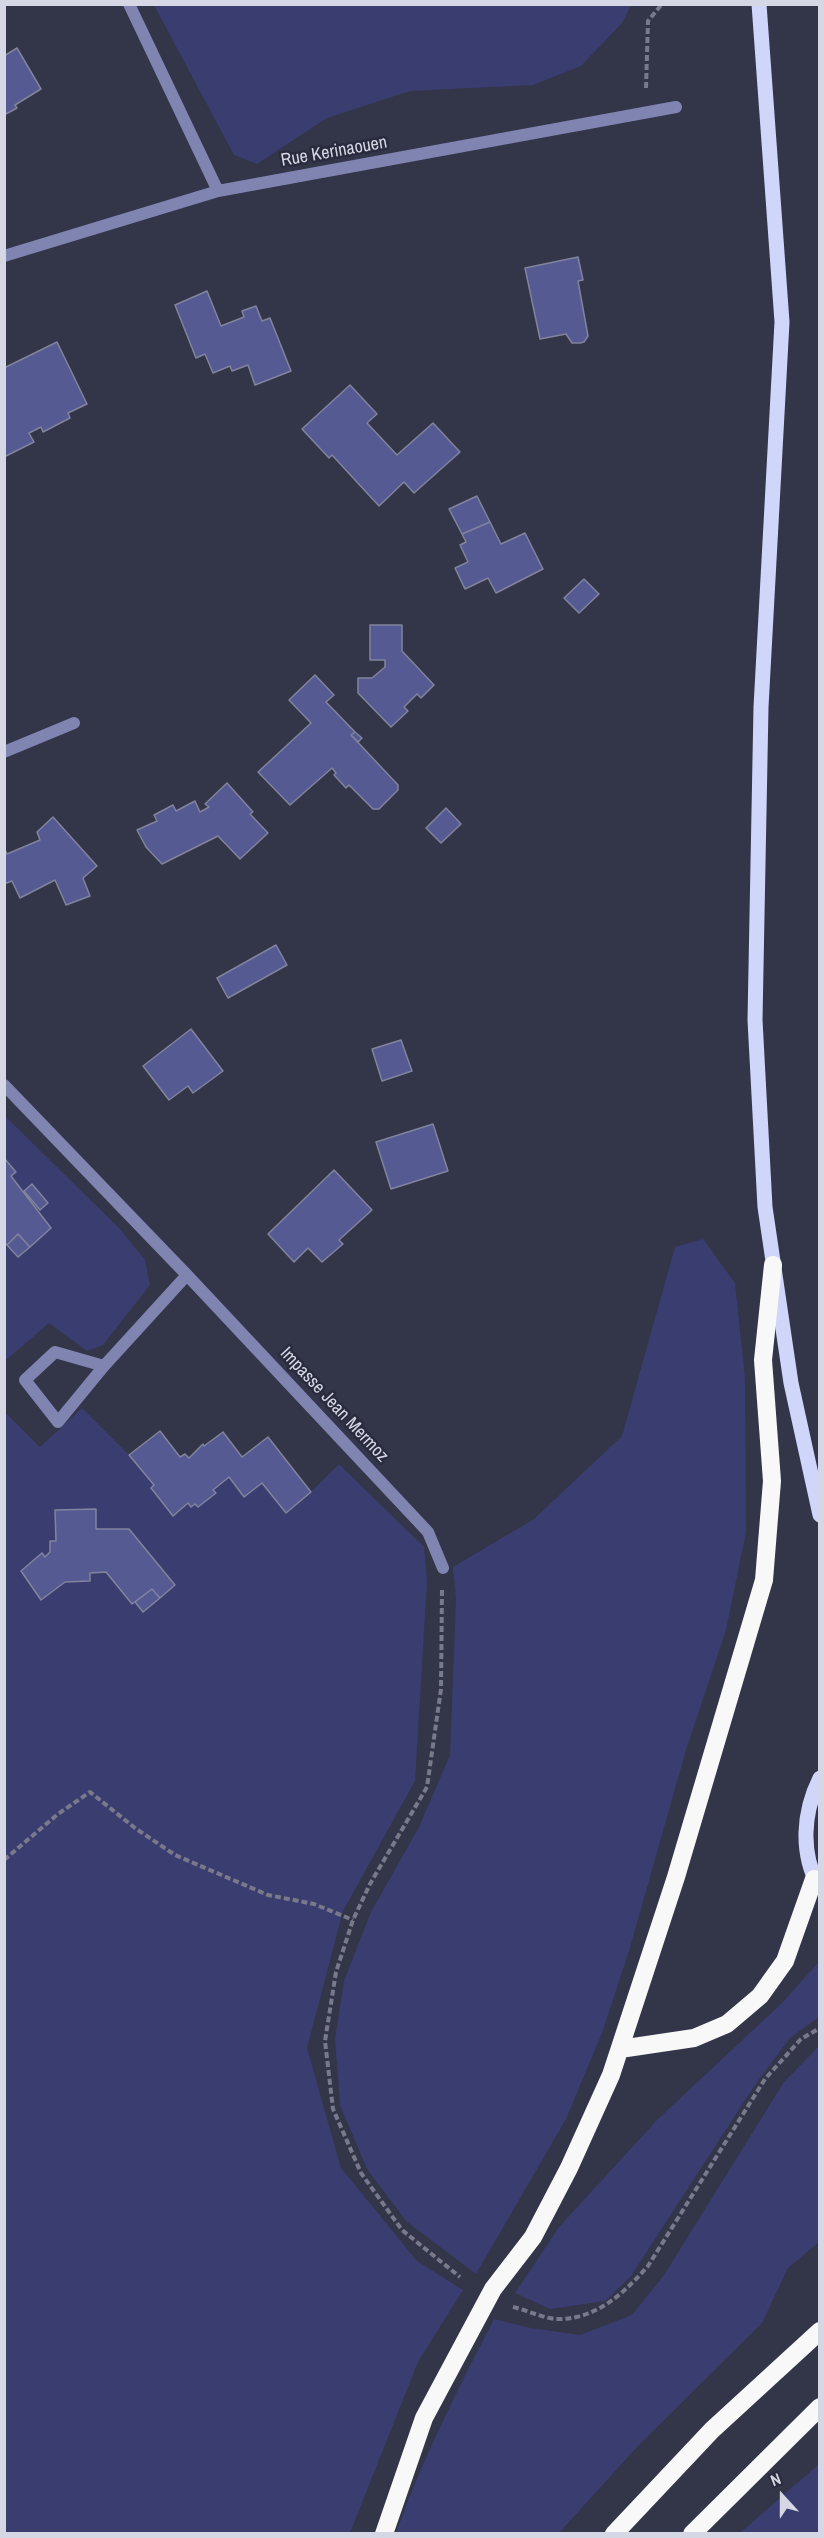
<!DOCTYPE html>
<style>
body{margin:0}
#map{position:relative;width:824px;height:2538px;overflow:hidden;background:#333549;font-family:"Archivo Narrow",sans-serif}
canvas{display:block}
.frame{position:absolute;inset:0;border:6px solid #d5d7e4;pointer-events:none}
.north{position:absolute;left:752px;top:2466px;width:60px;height:60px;-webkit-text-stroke:4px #292b3f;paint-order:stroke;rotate:339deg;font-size:16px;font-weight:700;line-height:24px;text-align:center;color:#d5d7e4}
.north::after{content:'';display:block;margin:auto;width:21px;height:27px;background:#d5d7e4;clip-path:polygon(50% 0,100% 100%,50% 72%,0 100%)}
</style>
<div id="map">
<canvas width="824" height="2538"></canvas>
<div class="frame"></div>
<div class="north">N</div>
</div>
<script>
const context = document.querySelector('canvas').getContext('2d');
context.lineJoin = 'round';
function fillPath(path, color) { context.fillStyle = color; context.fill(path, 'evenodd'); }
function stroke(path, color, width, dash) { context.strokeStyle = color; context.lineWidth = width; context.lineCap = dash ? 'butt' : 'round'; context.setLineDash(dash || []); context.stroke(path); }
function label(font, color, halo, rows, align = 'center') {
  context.font = font + ' "Archivo Narrow",sans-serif'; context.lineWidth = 5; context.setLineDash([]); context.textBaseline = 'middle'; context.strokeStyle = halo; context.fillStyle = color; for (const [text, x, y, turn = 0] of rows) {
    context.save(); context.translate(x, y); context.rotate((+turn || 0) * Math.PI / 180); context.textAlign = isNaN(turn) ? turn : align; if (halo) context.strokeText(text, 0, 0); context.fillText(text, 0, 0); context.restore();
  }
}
const green = new Path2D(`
 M 154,5 L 631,5 L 622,23 L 581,66 L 533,85 L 410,91 L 327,118 L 257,164 L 234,155 Z
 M 4,1115 L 120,1229 L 145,1260 L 150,1285 L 103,1345 L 87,1351 L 49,1323 L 5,1361 Z
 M 703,1239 L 735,1283 L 745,1378 L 746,1532 L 726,1630 L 686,1750 L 629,1951 L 602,2033 L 566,2119 L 476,2274 L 407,2222 L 367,2169 L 340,2105 L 335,2039 L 344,1981 L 371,1912 L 419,1827 L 450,1755 L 456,1599 L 453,1567 L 534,1519 L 622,1436 L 675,1247 Z
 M 82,1408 L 129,1455 L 154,1485 L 151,1488 L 173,1516 L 188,1503 L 195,1504 L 198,1507 L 216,1493 L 213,1490 L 229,1477 L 244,1497 L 262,1483 L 286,1512 L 311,1492 L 339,1464 L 424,1547 L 427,1581 L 415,1781 L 343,1911 L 307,2048 L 341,2168 L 417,2261 L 463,2290 L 418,2362 L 350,2533 L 5,2533 L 4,1411 L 40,1447 Z
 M 817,1964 L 820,1964 L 819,2017 L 790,2038 L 755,2085 L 631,2276 L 605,2301 L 550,2309 L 515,2293 L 559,2227 L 658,2119 L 782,2003 Z
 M 819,2046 L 819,2242 L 788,2268 L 762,2323 L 637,2447 L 559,2533 L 396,2533 C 422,2459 458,2389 494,2319 L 531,2328 L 580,2335 L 632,2315 L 664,2275 L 784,2082 Z
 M 819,2463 L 819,2533 L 740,2533 L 819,2464 Z`);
const building = new Path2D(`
 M 17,48 L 41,89 L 15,105 L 17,108 L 4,115 L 4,56 Z
 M 578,257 L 583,280 L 578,281 L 588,336 L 584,342 L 580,343 L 572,343 L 566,334 L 540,339 L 525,268 Z
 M 207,291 L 221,326 L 244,317 L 242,311 L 256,306 L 262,321 L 270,318 L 291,371 L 255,385 L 248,365 L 232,371 L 230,366 L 213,373 L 205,354 L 196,358 L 175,305 Z
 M 57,342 L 87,404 L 68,413 L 70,418 L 43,432 L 41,427 L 29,433 L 34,442 L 4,457 L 4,368 Z
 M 350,385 L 377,414 L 367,423 L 397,455 L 433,423 L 460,452 L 414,493 L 404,482 L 379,506 L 332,455 L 329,458 L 302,429 Z
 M 477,496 L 490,522 L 462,534 L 449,509 Z
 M 490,522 L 501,544 L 525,533 L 543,569 L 496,593 L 488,578 L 465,589 L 455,568 L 468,562 L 460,545 L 466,542 L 462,534 Z
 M 584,579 L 599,594 L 579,613 L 564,598 Z
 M 370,625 L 402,625 L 402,651 L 434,685 L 421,698 L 417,694 L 404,707 L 408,711 L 391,727 L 358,693 L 358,678 L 372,678 L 385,667 L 385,660 L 370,660 Z
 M 315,675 L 334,695 L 326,702 L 355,732 L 351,735 L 398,785 L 398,790 L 379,809 L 373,809 L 349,785 L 346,788 L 334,775 L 336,773 L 332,768 L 290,805 L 258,772 L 311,723 L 289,700 Z
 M 355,732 L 362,738 L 358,742 L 351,735 Z
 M 227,783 L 253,812 L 250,814 L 268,833 L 240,859 L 218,836 L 162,864 L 146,847 L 137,830 L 157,821 L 154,815 L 173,805 L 176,811 L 195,801 L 200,812 L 209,807 L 205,804 Z
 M 446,808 L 461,824 L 441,843 L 426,828 Z
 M 53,817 L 97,866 L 83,878 L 90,896 L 66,905 L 55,880 L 20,898 L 12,881 L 4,884 L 4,848 L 7,854 L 40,840 L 37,832 Z
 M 276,945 L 287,965 L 228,998 L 217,978 Z
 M 191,1029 L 223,1071 L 193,1093 L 188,1086 L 169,1100 L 143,1066 Z
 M 401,1040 L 412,1071 L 382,1081 L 372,1049 Z
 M 433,1124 L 448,1171 L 391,1189 L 376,1142 Z
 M 4,1158 L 16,1172 L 11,1176 L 51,1228 L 30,1247 L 18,1234 L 7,1245 L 4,1242 Z
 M 334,1170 L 372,1210 L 339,1240 L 343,1244 L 322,1262 L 308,1248 L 294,1262 L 268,1234 Z
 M 32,1184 L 48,1203 L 40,1210 L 24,1191 Z
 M 18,1234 L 30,1247 L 18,1257 L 7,1245 Z
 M 160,1431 L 180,1457 L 185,1454 L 189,1458 L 203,1444 L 204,1446 L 223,1432 L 242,1457 L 268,1437 L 311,1492 L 286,1513 L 262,1483 L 244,1497 L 229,1477 L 213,1490 L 216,1493 L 198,1507 L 195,1504 L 191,1507 L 188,1503 L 173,1516 L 151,1488 L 154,1485 L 129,1455 Z
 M 96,1509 L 96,1529 L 129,1529 L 175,1585 L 160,1598 L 152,1589 L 132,1604 L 106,1572 L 90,1573 L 90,1581 L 65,1582 L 41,1600 L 21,1571 L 42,1553 L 45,1557 L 50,1552 L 50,1541 L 56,1541 L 55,1510 Z
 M 152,1589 L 160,1598 L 143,1612 L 135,1602 Z`);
const path = new Path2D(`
 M 646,88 L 648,21 L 662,4
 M 442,1590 L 441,1689 L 427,1787 L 370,1884 L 353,1920 L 336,1972 L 325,2041 L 333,2109 L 361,2173 L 402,2230 L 460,2277
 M 4,1860 L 58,1814 L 90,1792 L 135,1828 L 175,1855 L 268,1895 L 314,1904 L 353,1920
 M 513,2307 C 527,2310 544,2319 558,2319 C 597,2319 624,2293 648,2266 L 765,2079 L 801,2039 L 820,2028`);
const street = new Path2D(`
 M 129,4 L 218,191
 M 4,256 L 218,191 L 676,107
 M 4,752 L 74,723
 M 4,1085 L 187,1275 L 428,1532 L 443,1568
 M 104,1366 L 58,1422 L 25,1380 L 55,1352 L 104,1366 L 187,1275`);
const primary = new Path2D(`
 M 759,4 L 782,322 L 761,707 L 755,1020 L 765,1207 L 791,1383 L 820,1515
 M 819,1887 C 800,1853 803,1812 820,1778`);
const highway = new Path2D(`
 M 620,2049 L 694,2038 L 727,2024 L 760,1996 L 785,1961 L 814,1879
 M 384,2534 L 424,2418 L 493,2289 L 533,2237 L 569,2168 L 611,2075 L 676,1877 L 764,1580 L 772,1481 L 763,1360 L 773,1265
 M 614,2534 L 712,2430 L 820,2331
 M 692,2534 L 820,2407`);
const streetNames = [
 ["Rue Kerinaouen",334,152,-10],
 ["Impasse Jean Mermoz",334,1405,47]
];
fillPath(green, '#3a3d6f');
fillPath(building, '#565a93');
stroke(building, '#81849c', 1.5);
stroke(path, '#787a8b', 4, [6, 3]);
stroke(street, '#7f84b0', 12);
stroke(primary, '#d0d5fa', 15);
stroke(highway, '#f8f8f8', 18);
label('18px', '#d5d7e4', '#292b3f', streetNames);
</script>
